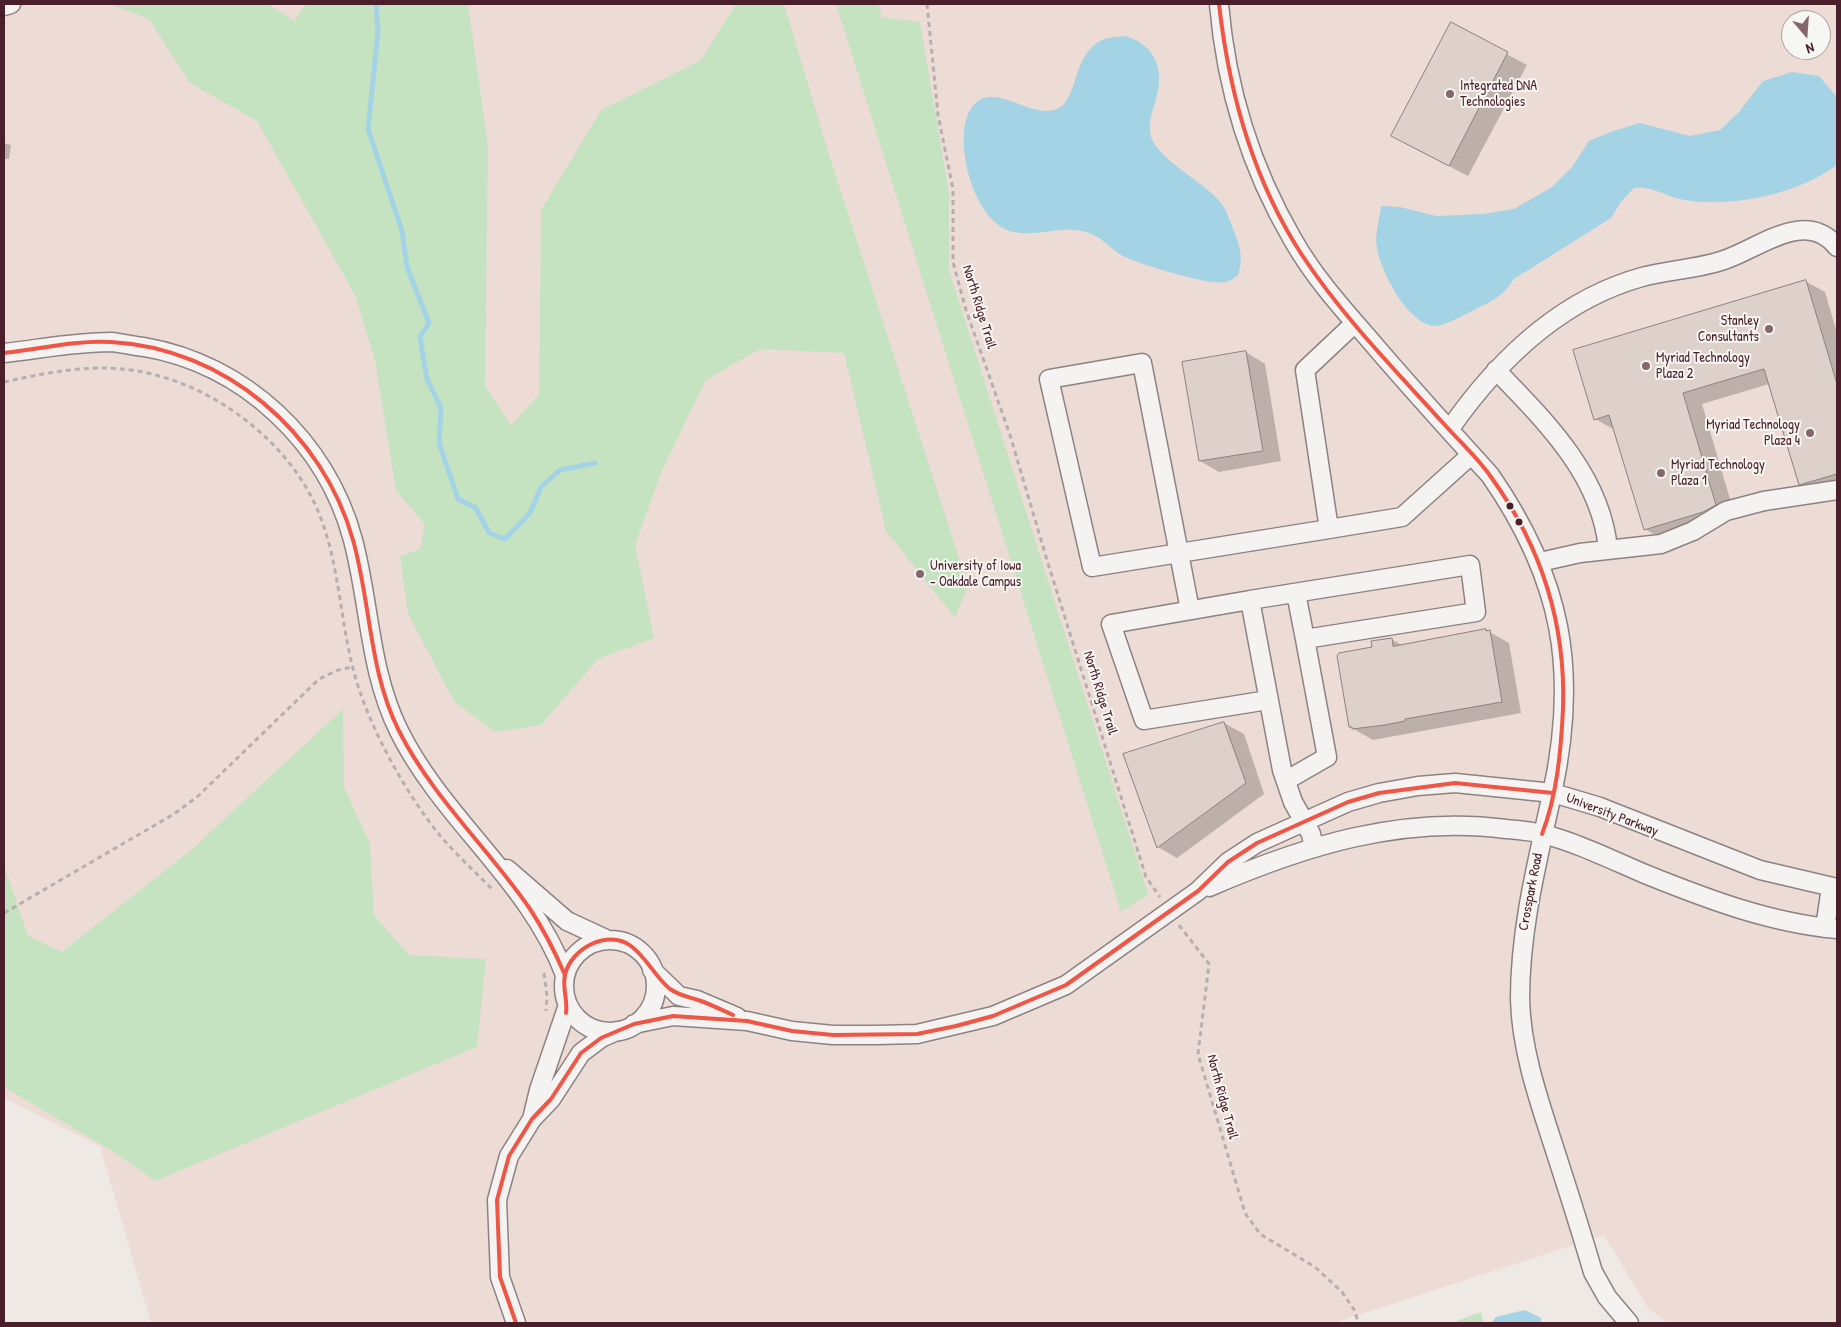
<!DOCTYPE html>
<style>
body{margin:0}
#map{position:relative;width:1841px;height:1327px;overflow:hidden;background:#efe9e5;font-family:"Patrick Hand",sans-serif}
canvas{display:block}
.frame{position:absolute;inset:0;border:5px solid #4a1f2b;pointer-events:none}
.north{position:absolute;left:1781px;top:10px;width:50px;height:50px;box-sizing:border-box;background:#f6f6f2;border:1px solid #b1a0a2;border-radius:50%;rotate:162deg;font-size:14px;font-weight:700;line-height:20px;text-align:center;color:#4a1f2b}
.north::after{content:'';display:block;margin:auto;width:18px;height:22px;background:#84666c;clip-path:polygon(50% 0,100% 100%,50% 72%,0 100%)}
</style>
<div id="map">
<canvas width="1841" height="1327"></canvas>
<div class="frame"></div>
<div class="north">N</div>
</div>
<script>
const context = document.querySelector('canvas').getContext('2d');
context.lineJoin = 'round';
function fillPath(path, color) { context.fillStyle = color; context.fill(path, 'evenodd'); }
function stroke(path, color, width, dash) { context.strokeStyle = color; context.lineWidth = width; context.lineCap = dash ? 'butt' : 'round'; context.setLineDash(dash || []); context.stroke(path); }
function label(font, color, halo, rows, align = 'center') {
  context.font = font + ' "Patrick Hand",sans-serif'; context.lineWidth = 4; context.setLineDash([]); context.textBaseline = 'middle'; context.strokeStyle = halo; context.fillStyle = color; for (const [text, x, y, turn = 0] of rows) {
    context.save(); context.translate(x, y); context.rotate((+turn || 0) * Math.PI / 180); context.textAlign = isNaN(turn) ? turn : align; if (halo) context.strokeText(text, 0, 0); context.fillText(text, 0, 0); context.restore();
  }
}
const built = new Path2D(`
 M 4,4 L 1837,4 L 1837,1323 L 1668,1323 L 1648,1308 L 1604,1235 L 1334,1323 L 151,1323 L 100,1146 L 4,1098 ZM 1791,20 L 1821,20 L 1821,50 L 1791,50 Z`);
const green = new Path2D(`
 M 109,4 L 268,4 L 294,21 L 306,4 L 468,4 L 488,146 L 485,386 L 511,425 L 539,395 L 541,210 L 601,110 L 701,60 L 736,4 L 784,4 L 827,148 L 968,586 L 955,618 L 886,531 L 844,353 L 760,349 L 706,380 L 662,470 L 635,545 L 654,638 L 598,659 L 541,725 L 495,732 L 454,701 L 408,614 L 400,556 L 420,549 L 425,524 L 396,491 L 375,360 L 355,295 L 257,121 L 190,83 L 149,19 Z
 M 836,4 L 878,4 L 882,17 L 920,22 L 949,193 L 949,270 L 1148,894 L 1121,912 Z
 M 343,709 L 344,787 L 370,844 L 374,915 L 409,955 L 486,959 L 477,1047 L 155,1181 L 117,1154 L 4,1087 L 4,865 L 28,936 L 62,952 L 191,850 Z
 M 1481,1312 L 1484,1323 L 1451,1323 Z`);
const water = new Path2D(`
 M 1125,36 C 1147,42 1161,59 1159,83 C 1158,100 1148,115 1150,132 C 1152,157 1204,181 1221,203 C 1228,212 1231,224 1235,234 C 1241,249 1243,260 1238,275 C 1235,277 1230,282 1225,282 C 1209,286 1139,264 1123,256 C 1111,250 1104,238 1089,233 C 1064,224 1039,237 1014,232 C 975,225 953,145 969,112 C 989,73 1030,123 1059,108 C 1078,98 1073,53 1102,40 C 1109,37 1118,37 1125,36 Z
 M 1792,72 L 1819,76 L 1837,97 L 1837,165 C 1798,194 1732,208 1685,200 C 1665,197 1655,186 1634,188 L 1620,203 L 1611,218 L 1514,279 C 1500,299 1493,300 1472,311 C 1464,315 1442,327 1433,326 C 1407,322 1381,272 1377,248 C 1374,236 1380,218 1381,206 L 1400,207 L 1436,216 L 1483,214 L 1514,209 L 1552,187 L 1572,167 L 1589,141 L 1613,131 L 1640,123 L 1690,136 L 1720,130 L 1739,112 L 1763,81 Z
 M 1525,1310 L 1541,1318 L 1541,1323 L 1491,1323 L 1496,1317 Z`);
const shadow = new Path2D(`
 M 1451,24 L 1527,65 L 1468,176 L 1412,147 Z
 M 4,143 L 11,145 L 9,159 L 4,159 Z
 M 1805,281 L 1825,292 L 1837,333 L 1837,490 L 1819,495 L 1800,484 L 1769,384 L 1702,404 L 1735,516 L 1664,540 L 1645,529 L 1615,430 L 1595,419 Z
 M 1246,352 L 1265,364 L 1281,461 L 1219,472 L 1200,461 Z
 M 1486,630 L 1509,643 L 1521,713 L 1373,740 L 1350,727 L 1374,648 L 1391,639 L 1402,645 Z
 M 1224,723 L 1244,734 L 1264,794 L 1177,858 L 1158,847 Z`);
const stream = new Path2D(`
 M 376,4 L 378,32 L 368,129 L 402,231 L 407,267 L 429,323 L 420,337 L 427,379 L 441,408 L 439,443 L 458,499 L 476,508 L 489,533 L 505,539 L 530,513 L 541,487 L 560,470 L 595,463`);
const building = new Path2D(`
 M 1451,22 L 1508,52 L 1449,166 L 1391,136 Z
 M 1806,280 L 1837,384 L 1837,474 L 1799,485 L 1764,369 L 1733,378 L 1683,393 L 1716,505 L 1703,512 L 1644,530 L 1609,415 L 1594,420 L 1573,350 Z
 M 1246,351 L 1263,451 L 1199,461 L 1182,362 Z
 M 1486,629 L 1486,631 L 1490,630 L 1502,702 L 1405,719 L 1405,721 L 1385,725 L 1352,729 L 1352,727 L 1349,727 L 1337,656 L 1339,653 L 1372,647 L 1371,641 L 1392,638 L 1393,646 Z
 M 1224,722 L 1246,783 L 1157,848 L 1123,754 Z`);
const path = new Path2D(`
 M 927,4 L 938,115 L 953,189 L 953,262 L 966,310 L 1010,435 L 1047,560 L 1146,877 L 1160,897
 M 4,382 C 45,373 88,364 131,370 C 210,381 291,441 320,516 C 342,572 340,635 360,692 C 377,741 409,798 442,838 C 458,856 476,873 493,890
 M 4,913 L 174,814 L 197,797 L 319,679 L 338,670 L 353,667
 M 1179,925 L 1209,964 L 1198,1054 L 1245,1213 L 1260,1234 L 1315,1267 L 1342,1292 L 1355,1311 L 1358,1323
 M 544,973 L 547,996 L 546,1011`);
const minor = new Path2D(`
 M 1219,4 C 1226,87 1251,168 1293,240 C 1314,277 1342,308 1369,339 C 1408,385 1449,430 1490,475 C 1562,579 1579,670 1552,794 C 1537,863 1520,929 1520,999 C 1521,1047 1537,1095 1552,1141 C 1566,1184 1580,1228 1593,1272 L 1607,1297 L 1629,1323
 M 4,6 L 11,4
 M 4,353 C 40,349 75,342 111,342 C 122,343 133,346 144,347 C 244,364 327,442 353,540 C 370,604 369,671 399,731 C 443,820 530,881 565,975
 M 1496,370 C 1545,421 1601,475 1608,549
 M 1449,430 C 1497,361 1559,300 1642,277 C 1669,270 1698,269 1724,260 C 1760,248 1806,208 1837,247
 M 1329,529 L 1402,517 L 1471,455
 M 1540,562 L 1580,553 L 1661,544 L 1693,531 L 1726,511 L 1764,501 L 1837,490
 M 1296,593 L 1305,639
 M 1250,600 L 1111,624 L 1144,720 L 1268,700
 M 1190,610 C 1174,528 1158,445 1142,363 L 1049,379 L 1092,567 L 1329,529 L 1305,370 L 1355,323
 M 1287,780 L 1327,757 L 1305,639 L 1476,612 L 1470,565 L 1250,600 L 1282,770 L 1293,802 L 1311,834 L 1314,848
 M 507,869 L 567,921 L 608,940
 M 1209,887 C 1304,846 1402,815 1506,829 C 1518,830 1531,831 1543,834 C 1578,843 1612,860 1645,874 C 1707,899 1770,923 1837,929
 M 1825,928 L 1831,887
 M564 986a46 46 0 1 1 92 0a46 46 0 1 1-92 0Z
 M 652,970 L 679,996 L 697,1000 L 737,1017
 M 634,1024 L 673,1016 L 747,1021 L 792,1031 L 833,1035 L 877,1035 L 917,1034 L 993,1016 L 1066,985 L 1198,891 L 1228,862 L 1257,843 L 1348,802 L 1379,793 L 1418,786 L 1455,783 L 1553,793 L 1600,807 L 1760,870 L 1837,888
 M 532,1119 L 539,1090 L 568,1005
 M 516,1323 L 500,1277 L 497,1200 L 509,1156 L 532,1119 L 551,1099 L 581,1053 L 601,1038 L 617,1031`);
const bus1 = new Path2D(`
 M 1219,4 C 1229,93 1253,180 1302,255 C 1342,316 1395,370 1444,424 C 1459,441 1478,458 1491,477 C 1541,546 1566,625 1563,709 C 1561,750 1557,796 1542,834
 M 4,353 C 39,349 76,340 111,342 C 225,348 323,433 353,540 C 371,604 369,672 399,731 C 433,798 488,848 530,909 C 544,930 555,952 565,975
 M 566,1013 C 568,1000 562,988 565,975 C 571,948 608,929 631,946 C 647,958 655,977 670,989 C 680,996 690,997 701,1001 C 712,1005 722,1010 733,1015
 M 516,1323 L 500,1277 L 497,1200 L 509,1156 L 532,1119 L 551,1099 L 581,1053 L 601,1038 L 634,1024 L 673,1016 L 747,1021 L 792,1031 L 833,1035 L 917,1034 L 956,1026 L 993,1016 L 1066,985 L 1198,891 L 1228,862 L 1257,843 L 1348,802 L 1379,793 L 1455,783 L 1553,793`);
const markers = [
 [1450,94,5,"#84666c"],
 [1769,329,5,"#84666c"],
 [1646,366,5,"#84666c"],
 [1810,433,5,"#84666c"],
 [1661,473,5,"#84666c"],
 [1510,506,4.5,"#4a1f2b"],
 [1519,522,4.5,"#4a1f2b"],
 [920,574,5,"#84666c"]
];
const poiNames = [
 ["Integrated DNA",1460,86],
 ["Technologies",1460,102],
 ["Stanley",1759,321,"right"],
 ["Consultants",1759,337,"right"],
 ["Myriad Technology",1656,358],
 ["Plaza 2",1656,374],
 ["Myriad Technology",1800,425,"right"],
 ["Plaza 4",1800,441,"right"],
 ["Myriad Technology",1671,465],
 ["Plaza 1",1671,481],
 ["University of Iowa",930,566],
 ["- Oakdale Campus",930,582]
];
const streetNames = [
 ["North Ridge Trail",979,307,73],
 ["North Ridge Trail",1100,693,73],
 ["University Parkway",1612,815,21],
 ["Crosspark Road",1531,892,-79],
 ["North Ridge Trail",1222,1097,75]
];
fillPath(built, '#eddcd5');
fillPath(green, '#c6e3c1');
fillPath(water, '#a4d3e5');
fillPath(shadow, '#0003');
stroke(stream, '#a4d3e5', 5);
fillPath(building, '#ded1cb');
stroke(building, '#8d8282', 1);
stroke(minor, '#8d8282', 21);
stroke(path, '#b5b0af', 3, [5, 4]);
stroke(minor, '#f4f3f1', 18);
stroke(bus1, '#f05546', 4);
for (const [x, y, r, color] of markers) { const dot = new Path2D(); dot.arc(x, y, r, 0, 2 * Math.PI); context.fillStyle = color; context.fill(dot); stroke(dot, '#f6f6f2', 2); }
label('14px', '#4a1f2b', '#f6f6f2', poiNames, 'left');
label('14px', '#4a1f2b', '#f6f6f2', streetNames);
</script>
